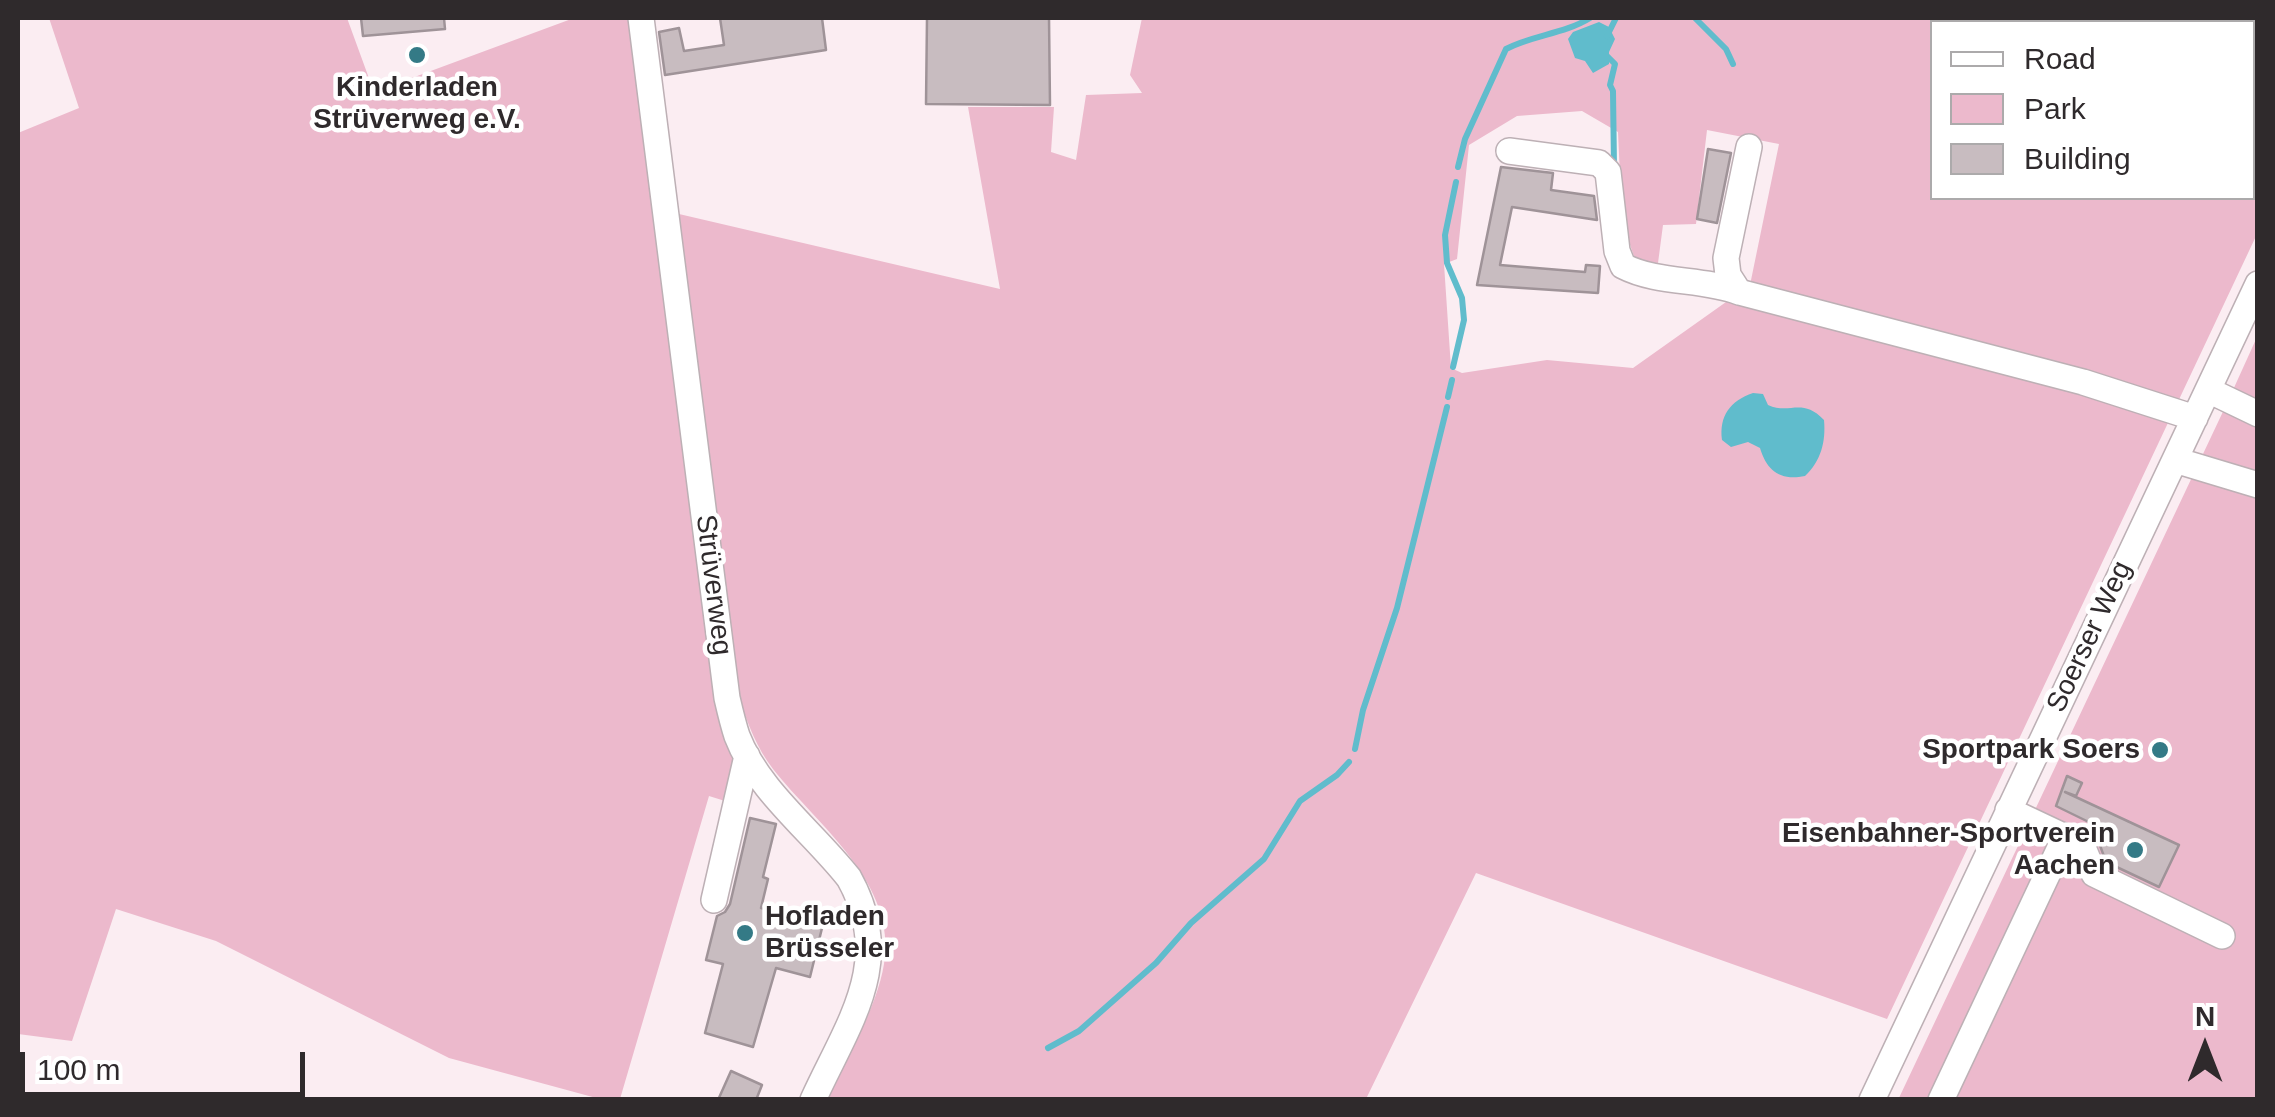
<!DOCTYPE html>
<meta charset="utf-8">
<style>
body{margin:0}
#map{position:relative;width:2275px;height:1117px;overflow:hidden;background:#fbedf2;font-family:Helvetica,sans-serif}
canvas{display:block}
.frame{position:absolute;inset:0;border:20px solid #2f2a2c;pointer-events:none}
.legend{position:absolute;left:1930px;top:20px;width:325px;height:180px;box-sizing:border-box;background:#fff;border:2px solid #acaaab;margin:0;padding:12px 18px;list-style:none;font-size:30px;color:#2f2a2c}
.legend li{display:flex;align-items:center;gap:20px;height:50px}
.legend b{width:50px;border:2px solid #acaaab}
.north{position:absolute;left:2155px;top:997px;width:100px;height:100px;-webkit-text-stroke:8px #fff;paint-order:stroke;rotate:0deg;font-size:28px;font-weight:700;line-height:40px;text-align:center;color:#2f2a2c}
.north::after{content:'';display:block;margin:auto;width:35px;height:45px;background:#2f2a2c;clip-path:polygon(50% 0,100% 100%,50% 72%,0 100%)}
.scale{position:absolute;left:20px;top:1052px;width:285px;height:45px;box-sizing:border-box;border:5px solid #2f2a2c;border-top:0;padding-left:12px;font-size:30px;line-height:35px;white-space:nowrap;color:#2f2a2c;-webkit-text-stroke:8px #fff;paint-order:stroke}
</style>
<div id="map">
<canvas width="2275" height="1117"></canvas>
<div class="frame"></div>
<ul class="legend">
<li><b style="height:12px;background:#fff"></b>Road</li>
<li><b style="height:28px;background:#ecb9cc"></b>Park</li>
<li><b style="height:28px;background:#c8bcc0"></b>Building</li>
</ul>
<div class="north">N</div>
<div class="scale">100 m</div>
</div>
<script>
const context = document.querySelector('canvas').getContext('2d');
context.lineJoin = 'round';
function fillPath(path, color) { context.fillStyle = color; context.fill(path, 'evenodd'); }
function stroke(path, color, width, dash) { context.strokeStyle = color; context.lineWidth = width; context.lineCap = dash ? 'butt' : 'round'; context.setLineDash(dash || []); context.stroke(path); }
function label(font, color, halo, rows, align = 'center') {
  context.font = font + ' Helvetica,sans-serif'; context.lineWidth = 9; context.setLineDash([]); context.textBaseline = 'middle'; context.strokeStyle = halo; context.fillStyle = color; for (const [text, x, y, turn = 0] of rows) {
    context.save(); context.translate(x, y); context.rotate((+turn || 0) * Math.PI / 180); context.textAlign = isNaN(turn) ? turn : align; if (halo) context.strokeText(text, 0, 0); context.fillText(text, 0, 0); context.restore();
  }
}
const green = new Path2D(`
 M 49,18 L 347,18 L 374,92 L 574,18 L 630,18 L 734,750 L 725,801 L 709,796 L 620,1099 L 600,1099 L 449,1058 L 216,941 L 116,909 L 72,1041 L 18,1034 L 18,133 L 79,108 Z
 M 1142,18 L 2257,18 L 2257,234 L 1887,1019 L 1476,873 L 1366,1099 L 827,1099 C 846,1059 877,1008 884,964 C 898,883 817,825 773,769 C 757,748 748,725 740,700 L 679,214 L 1000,289 L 968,107 L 1054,107 L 1051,152 L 1076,160 L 1086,95 L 1142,93 L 1130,75 ZM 1932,22 L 2252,22 L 2252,198 L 1932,198 ZM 1582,111 L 1618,132 L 1622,222 L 1636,262 L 1658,263 L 1663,225 L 1696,224 L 1707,130 L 1779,144 L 1750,285 L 1633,368 L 1547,360 L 1462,373 L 1451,368 L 1444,264 L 1457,259 L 1469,145 L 1517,116 Z
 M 2257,337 L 2257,1099 L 1898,1100 L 2228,401 Z`);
const water = new Path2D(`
 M 1599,22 L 1609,27 L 1615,39 L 1609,52 L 1609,64 L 1593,73 L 1585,61 L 1575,58 L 1568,39 L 1573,32 Z
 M 1753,393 L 1763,394 L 1768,405 C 1790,415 1802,397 1824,420 C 1826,442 1821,461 1805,476 C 1780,481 1767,471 1760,448 L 1748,442 L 1731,447 L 1722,440 C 1719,416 1730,401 1753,393 Z`);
const stream = new Path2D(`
 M 1695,18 L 1726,49 L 1733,64
 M 1607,36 L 1616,18
 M 1606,55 L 1615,64 L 1610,85 L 1613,91 L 1614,167
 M 1458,167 L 1465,139 L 1506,49 C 1533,35 1564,34 1590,18
 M 1453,367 L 1464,320 L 1462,298 L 1447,263 L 1445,235 L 1456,182
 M 1448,397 L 1452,380
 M 1355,749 L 1363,710 L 1397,608 L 1447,407
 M 1048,1048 L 1079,1031 L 1156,963 L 1191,923 L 1264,859 L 1300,801 L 1337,775 L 1349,762`);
const building = new Path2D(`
 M 361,18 L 444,18 L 445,29 L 363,36 Z
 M 720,18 L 822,18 L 826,50 L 665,75 L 659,32 L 679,28 L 684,51 L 724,45 Z
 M 927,18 L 1049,18 L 1050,105 L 926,104 Z
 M 1708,149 L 1731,153 L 1717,223 L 1697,219 Z
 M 1501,167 L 1553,173 L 1551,190 L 1594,196 L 1597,220 L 1512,207 L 1500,265 L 1585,272 L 1586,265 L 1600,266 L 1598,293 L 1477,285 Z
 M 2067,776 L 2082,783 L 2076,796 L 2065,792 L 2179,845 L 2159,887 L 2106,862 L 2098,840 L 2103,829 L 2056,806 Z
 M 750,818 L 776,824 L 763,877 L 768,879 L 761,908 L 823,924 L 810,977 L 776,968 L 753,1047 L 705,1033 L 723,964 L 706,960 L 717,916 L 725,912 L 730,904 Z
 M 731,1071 L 762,1085 L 756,1100 L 718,1100 Z`);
const minor = new Path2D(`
 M 641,18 L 727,698 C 730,711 733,724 737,736 C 758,791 813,832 849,878 C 896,962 848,1023 813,1100
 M 1749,147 L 1726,258 L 1728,275 L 1739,292 L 2083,382 L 2195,418
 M 1509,151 L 1599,163 L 1608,172 L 1617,251 L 1623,266 C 1658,284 1702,278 1739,292
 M 2208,390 L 2258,414
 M 2175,460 L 2258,485
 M 2008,810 L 2082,845 L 2094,874 L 2222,936
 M 714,900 L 747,756
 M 1872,1100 L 2258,284
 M 1941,1100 L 2065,837`);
const markers = [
 [417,55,10,"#347a86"],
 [2160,750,10,"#347a86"],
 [2135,850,10,"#347a86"],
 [745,933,10,"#347a86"]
];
const poiNames = [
 ["Kinderladen",417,88,"center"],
 ["Strüverweg e.V.",417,120,"center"],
 ["Sportpark Soers",2140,750],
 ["Eisenbahner-Sportverein",2115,834],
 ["Aachen",2115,866],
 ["Hofladen",765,917,"left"],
 ["Brüsseler",765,949,"left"]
];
const streetNames = [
 ["Strüverweg",713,585,83],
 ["Soerser Weg",2090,637,-65]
];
fillPath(green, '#ecb9cc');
fillPath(water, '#60bccc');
stroke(stream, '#60bccc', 6);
fillPath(building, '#c8bcc0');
stroke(building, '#9f9398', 2.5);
stroke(minor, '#bdb0b5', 28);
stroke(minor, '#fff', 25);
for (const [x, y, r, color] of markers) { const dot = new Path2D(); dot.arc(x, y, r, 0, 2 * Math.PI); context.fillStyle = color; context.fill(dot); stroke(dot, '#fff', 4); }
label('bold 28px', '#2f2a2c', '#fff', poiNames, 'right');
label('28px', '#2f2a2c', '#fff', streetNames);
</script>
